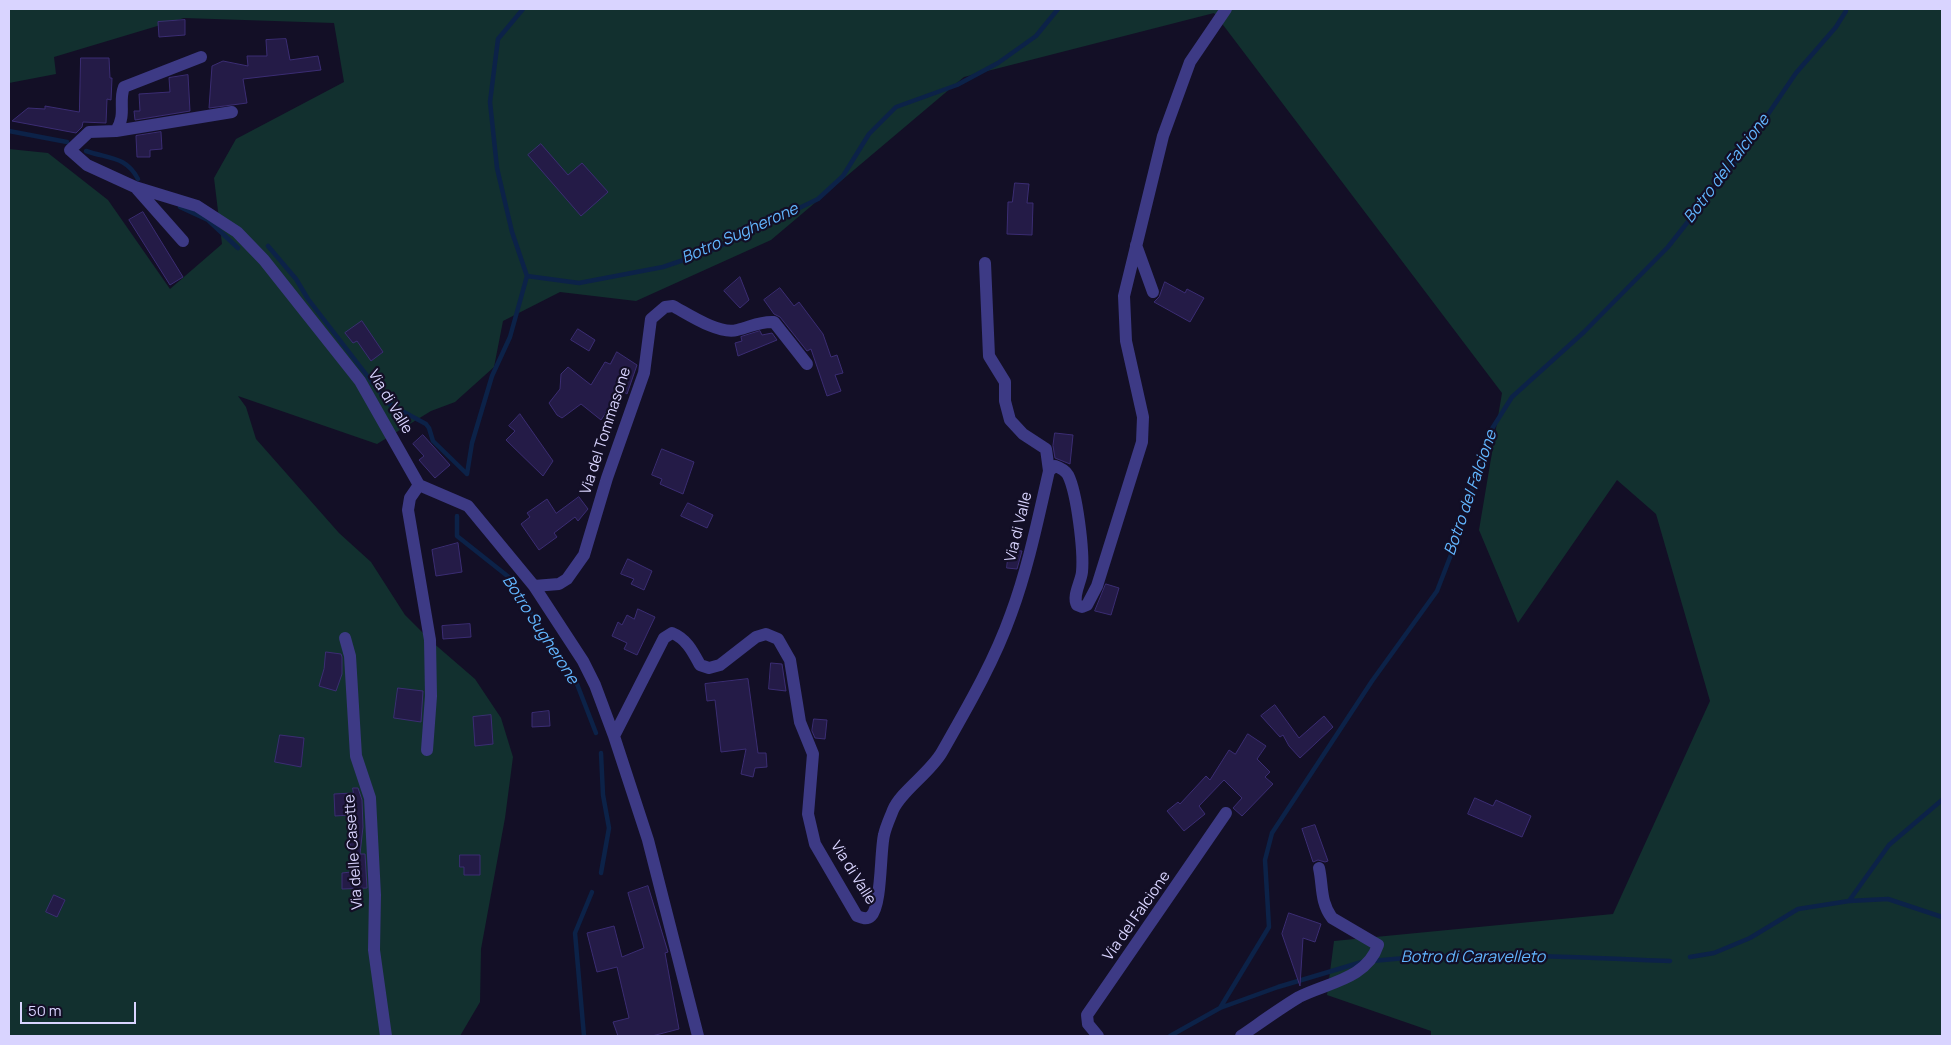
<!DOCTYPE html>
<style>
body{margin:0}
#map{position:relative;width:1951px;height:1045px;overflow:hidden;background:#130f26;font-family:Manrope,sans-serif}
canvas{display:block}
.frame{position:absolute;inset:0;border:10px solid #d9d4ff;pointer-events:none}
.scale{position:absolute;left:20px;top:1002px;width:116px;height:22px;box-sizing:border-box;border:2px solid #d9d4ff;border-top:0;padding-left:6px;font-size:15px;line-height:18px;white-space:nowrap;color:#d9d4ff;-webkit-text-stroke:4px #130f26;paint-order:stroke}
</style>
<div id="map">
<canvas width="1951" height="1045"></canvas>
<div class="frame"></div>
<div class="scale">50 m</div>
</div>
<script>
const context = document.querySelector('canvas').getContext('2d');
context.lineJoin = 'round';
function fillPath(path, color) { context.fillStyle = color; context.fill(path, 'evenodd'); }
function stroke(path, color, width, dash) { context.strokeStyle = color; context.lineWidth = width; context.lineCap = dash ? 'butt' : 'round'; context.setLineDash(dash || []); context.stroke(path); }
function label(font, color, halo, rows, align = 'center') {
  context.font = font + ' Manrope,sans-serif'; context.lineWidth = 4.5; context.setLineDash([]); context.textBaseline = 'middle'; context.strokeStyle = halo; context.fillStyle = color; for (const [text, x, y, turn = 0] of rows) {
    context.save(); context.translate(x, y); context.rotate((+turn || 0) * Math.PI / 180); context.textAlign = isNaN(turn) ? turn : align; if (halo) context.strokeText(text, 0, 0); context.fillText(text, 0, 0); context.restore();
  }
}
const green = new Path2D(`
 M 9,9 L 1942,9 L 1942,1036 L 1431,1036 L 1431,1031 L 1327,995 L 1334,941 L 1613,914 L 1710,701 L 1656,514 L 1617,480 L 1518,623 L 1479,530 L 1502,393 L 1214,13 L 964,77 L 771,240 L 636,301 L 560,292 L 503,321 L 494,367 L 455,402 L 431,411 L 377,444 L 238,396 L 246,407 L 256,439 L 339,533 L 371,562 L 405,615 L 431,641 L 475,679 L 501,718 L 513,757 L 505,818 L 481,949 L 480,1002 L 460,1036 L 9,1036 L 9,149 L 48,153 L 108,200 L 170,289 L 222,244 L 214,178 L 236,139 L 344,82 L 334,23 L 184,18 L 54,57 L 56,74 L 9,83 Z`);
const stream = new Path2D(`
 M 523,9 L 498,39 L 490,102 L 497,168 L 512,232 L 527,276
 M 9,131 L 67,142
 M 86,151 C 109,159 126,156 138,179
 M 180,207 L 208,220 L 238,248
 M 268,246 L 296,279 L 308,299 L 389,404 L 426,424 L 429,428 L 433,441 L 467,474
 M 527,276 L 579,283 L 663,267 L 710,251 L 818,199 L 843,176 L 869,134 L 896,107 L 957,85 L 998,63 L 1036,36 L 1058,9
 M 467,474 L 472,443 L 492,376 L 510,337 L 527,276
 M 457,516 L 457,536 L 510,578 L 539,627 L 577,684 L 596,733
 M 601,753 L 603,795 L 609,828 L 601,873
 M 1849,901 L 1889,845 L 1942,800
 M 1690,957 L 1714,953 L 1750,938 L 1798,909 L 1849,901 L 1888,899 L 1942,917
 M 1372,961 C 1471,951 1571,957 1670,961
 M 1220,1008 L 1269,927 L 1265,860 L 1272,833 L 1372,681 L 1437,591 L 1459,534 L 1488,435 L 1512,397 L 1584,332 L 1668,247 L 1739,157 L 1796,73 L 1836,27 L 1846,11
 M 584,1036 L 575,933 L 592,892
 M 1170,1036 L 1220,1008 L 1278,987 L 1362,962`);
const building = new Path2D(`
 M 185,20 L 185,35 L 159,37 L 158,22 Z
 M 286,39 L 290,60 L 318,56 L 321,70 L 243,79 L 247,103 L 209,108 L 212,66 L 223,61 L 248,66 L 247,56 L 267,56 L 266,40 Z
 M 81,58 L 109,58 L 110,78 L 112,78 L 111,100 L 107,99 L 106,123 L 83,122 L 82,127 L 76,133 L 12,121 L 28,108 L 45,109 L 45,106 L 79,112 Z
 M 188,75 L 190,111 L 135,120 L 134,111 L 140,111 L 139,94 L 170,92 L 169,78 Z
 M 161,132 L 162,149 L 150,150 L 150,157 L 137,157 L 136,136 Z
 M 541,144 L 568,175 L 582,163 L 608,192 L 581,216 L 528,155 Z
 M 1015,183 L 1029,184 L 1027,203 L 1033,203 L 1032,235 L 1007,234 L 1008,202 L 1012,202 Z
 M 143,212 L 183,277 L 170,285 L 129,220 Z
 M 740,277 L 749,300 L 740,308 L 724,291 Z
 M 1165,282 L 1185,293 L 1187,289 L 1204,298 L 1190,322 L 1154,302 L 1159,297 Z
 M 780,288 L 794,306 L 799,302 L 823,334 L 831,357 L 837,355 L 843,373 L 835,375 L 841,391 L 827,396 L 811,349 L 807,351 L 780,317 L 774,314 L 764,300 Z
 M 362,321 L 383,352 L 371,361 L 357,341 L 353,343 L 345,333 Z
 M 578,329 L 595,340 L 589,351 L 571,340 Z
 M 760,331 L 762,335 L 772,333 L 777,340 L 738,356 L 735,343 L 742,341 L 741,337 Z
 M 617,352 L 637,365 L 627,394 L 621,390 L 601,420 L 581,404 L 562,418 L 557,415 L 549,403 L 560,389 L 561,374 L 568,367 L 591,385 L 605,362 L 610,364 Z
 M 520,414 L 553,461 L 543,476 L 506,440 L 515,431 L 509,426 Z
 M 1055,433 L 1073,435 L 1070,464 L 1055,458 L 1053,446 Z
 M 423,435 L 450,465 L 435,478 L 419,460 L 424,456 L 413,444 Z
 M 662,449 L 694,462 L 683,494 L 660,484 L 662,479 L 652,475 Z
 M 579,497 L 588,509 L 578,521 L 575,517 L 554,533 L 557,537 L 539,550 L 521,524 L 530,517 L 527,513 L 547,499 L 556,513 Z
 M 688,503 L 713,515 L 707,528 L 681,516 Z
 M 458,543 L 462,572 L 436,576 L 432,550 Z
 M 1009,550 L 1022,551 L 1017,569 L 1007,568 Z
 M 628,559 L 652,571 L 644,590 L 631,584 L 634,579 L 621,574 Z
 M 1106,584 L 1119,588 L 1111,615 L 1095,611 Z
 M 638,609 L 655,617 L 637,655 L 624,649 L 627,643 L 612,636 L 618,622 L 622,625 L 627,615 L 634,619 Z
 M 470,624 L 471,637 L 443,639 L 442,626 Z
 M 326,652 L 341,654 L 342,657 L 342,674 L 336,691 L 319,686 L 324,669 Z
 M 771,663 L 782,664 L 786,691 L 769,689 Z
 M 748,679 L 758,753 L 766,753 L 767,767 L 755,768 L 753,777 L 741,774 L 746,749 L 721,752 L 715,700 L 707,701 L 705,684 Z
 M 398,688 L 423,691 L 421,722 L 394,718 Z
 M 1275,705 L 1299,738 L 1324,716 L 1333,727 L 1300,758 L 1289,746 L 1283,735 L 1280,737 L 1261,716 Z
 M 549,711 L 550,726 L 532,727 L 532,713 Z
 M 491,715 L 493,744 L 475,746 L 473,717 Z
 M 814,719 L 827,720 L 825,739 L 815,738 L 812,731 Z
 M 1248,734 L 1266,746 L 1257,759 L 1270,772 L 1265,777 L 1273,784 L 1242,816 L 1233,808 L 1242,798 L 1224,780 L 1199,806 L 1205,814 L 1184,831 L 1167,811 L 1178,802 L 1180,804 L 1206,776 L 1210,780 L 1229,750 L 1235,754 Z
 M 280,735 L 304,738 L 301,767 L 275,762 Z
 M 353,788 L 358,788 L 362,800 L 363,827 L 360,854 L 365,854 L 367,888 L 342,889 L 342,873 L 351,872 L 350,841 L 348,840 L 350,815 L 335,816 L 334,794 L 353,793 Z
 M 1475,798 L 1493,806 L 1496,800 L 1531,816 L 1522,837 L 1468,814 Z
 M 1315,825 L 1328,861 L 1325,862 L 1318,860 L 1313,862 L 1302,829 Z
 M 460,855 L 480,855 L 480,875 L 464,875 L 464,867 L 460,867 Z
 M 648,886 L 668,952 L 665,953 L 679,1029 L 652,1036 L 618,1036 L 613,1022 L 629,1018 L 617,967 L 597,972 L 587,933 L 614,926 L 622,957 L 644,948 L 628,893 Z
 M 54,895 L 65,900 L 57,917 L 46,912 Z
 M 1289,913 L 1321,924 L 1315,942 L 1303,938 L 1300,986 L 1282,934 Z`);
const street = new Path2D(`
 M 201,57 L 124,87 C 118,102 127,114 116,131 L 89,132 L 70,150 L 87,165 L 135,187 L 197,206 L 237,232 L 264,260 L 360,381 L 419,485 L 468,506 L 534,586 L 583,661 L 595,685 L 614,736 L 648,840 L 698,1036
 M 116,131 L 232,112
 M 137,189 L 183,241
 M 1136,245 L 1153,292
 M 985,263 L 989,356 L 1005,382 L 1005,401 L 1010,420 L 1023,434 L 1046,449 L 1049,471
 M 419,485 L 410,498 L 408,510 L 430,640 L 431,696 L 427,750
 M 534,586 L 559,584 L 567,579 L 584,555 L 607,478 L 644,373 L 651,319 L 665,307 L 673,306 C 688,314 719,335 737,330 C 751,327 759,321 774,322 L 807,364
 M 345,638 L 350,656 L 356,756 L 370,798 L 375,895 L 374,950 L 386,1036
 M 614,736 L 664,638 L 672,633 C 687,639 693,652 700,665 L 709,668 L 720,665 L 756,637 L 766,634 L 778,639 L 790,660 L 800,722 L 813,754 L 808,814 L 815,844 L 857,916 C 862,918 867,920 871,916 C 882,906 880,851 884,835 C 886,826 890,818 893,810 C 901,791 930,773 942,752 C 967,708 994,662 1011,614 C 1028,568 1038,519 1049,471 L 1055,466 C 1061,468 1065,470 1068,475 C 1077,493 1084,551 1082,572 C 1081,582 1072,596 1077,605 L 1082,607 L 1087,605 L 1097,586 L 1142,442 L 1143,417 L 1126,341 L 1124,296 L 1163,136 L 1190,62 L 1226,9
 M 1098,1036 L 1088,1024 L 1087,1015 L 1226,813
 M 1241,1036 C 1260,1023 1279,1009 1299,997 C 1326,983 1367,979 1378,945 L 1332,918 C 1320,902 1323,886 1319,868`);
const streetNames = [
 ["Via di Valle",390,402,59],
 ["Via del Tommasone",606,431,-72],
 ["Via di Valle",1019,527,-76],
 ["Via delle Casette",354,852,-94],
 ["Via di Valle",853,873,58],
 ["Via del Falcione",1137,916,-55]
];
const waterNames = [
 ["Botro del Falcione",1727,169,-53],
 ["Botro Sugherone",740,234,-24],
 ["Botro del Falcione",1471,493,-71],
 ["Botro Sugherone",540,630,57],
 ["Botro di Caravelleto",1473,958]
];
fillPath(green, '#12302f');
stroke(stream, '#0c2248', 4.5);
fillPath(building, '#241b47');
stroke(building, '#3b2d73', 1);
stroke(street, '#3d3a85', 12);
label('15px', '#d9d4ff', '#130f26', streetNames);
label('italic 16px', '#62b6ff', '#130f26', waterNames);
</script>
